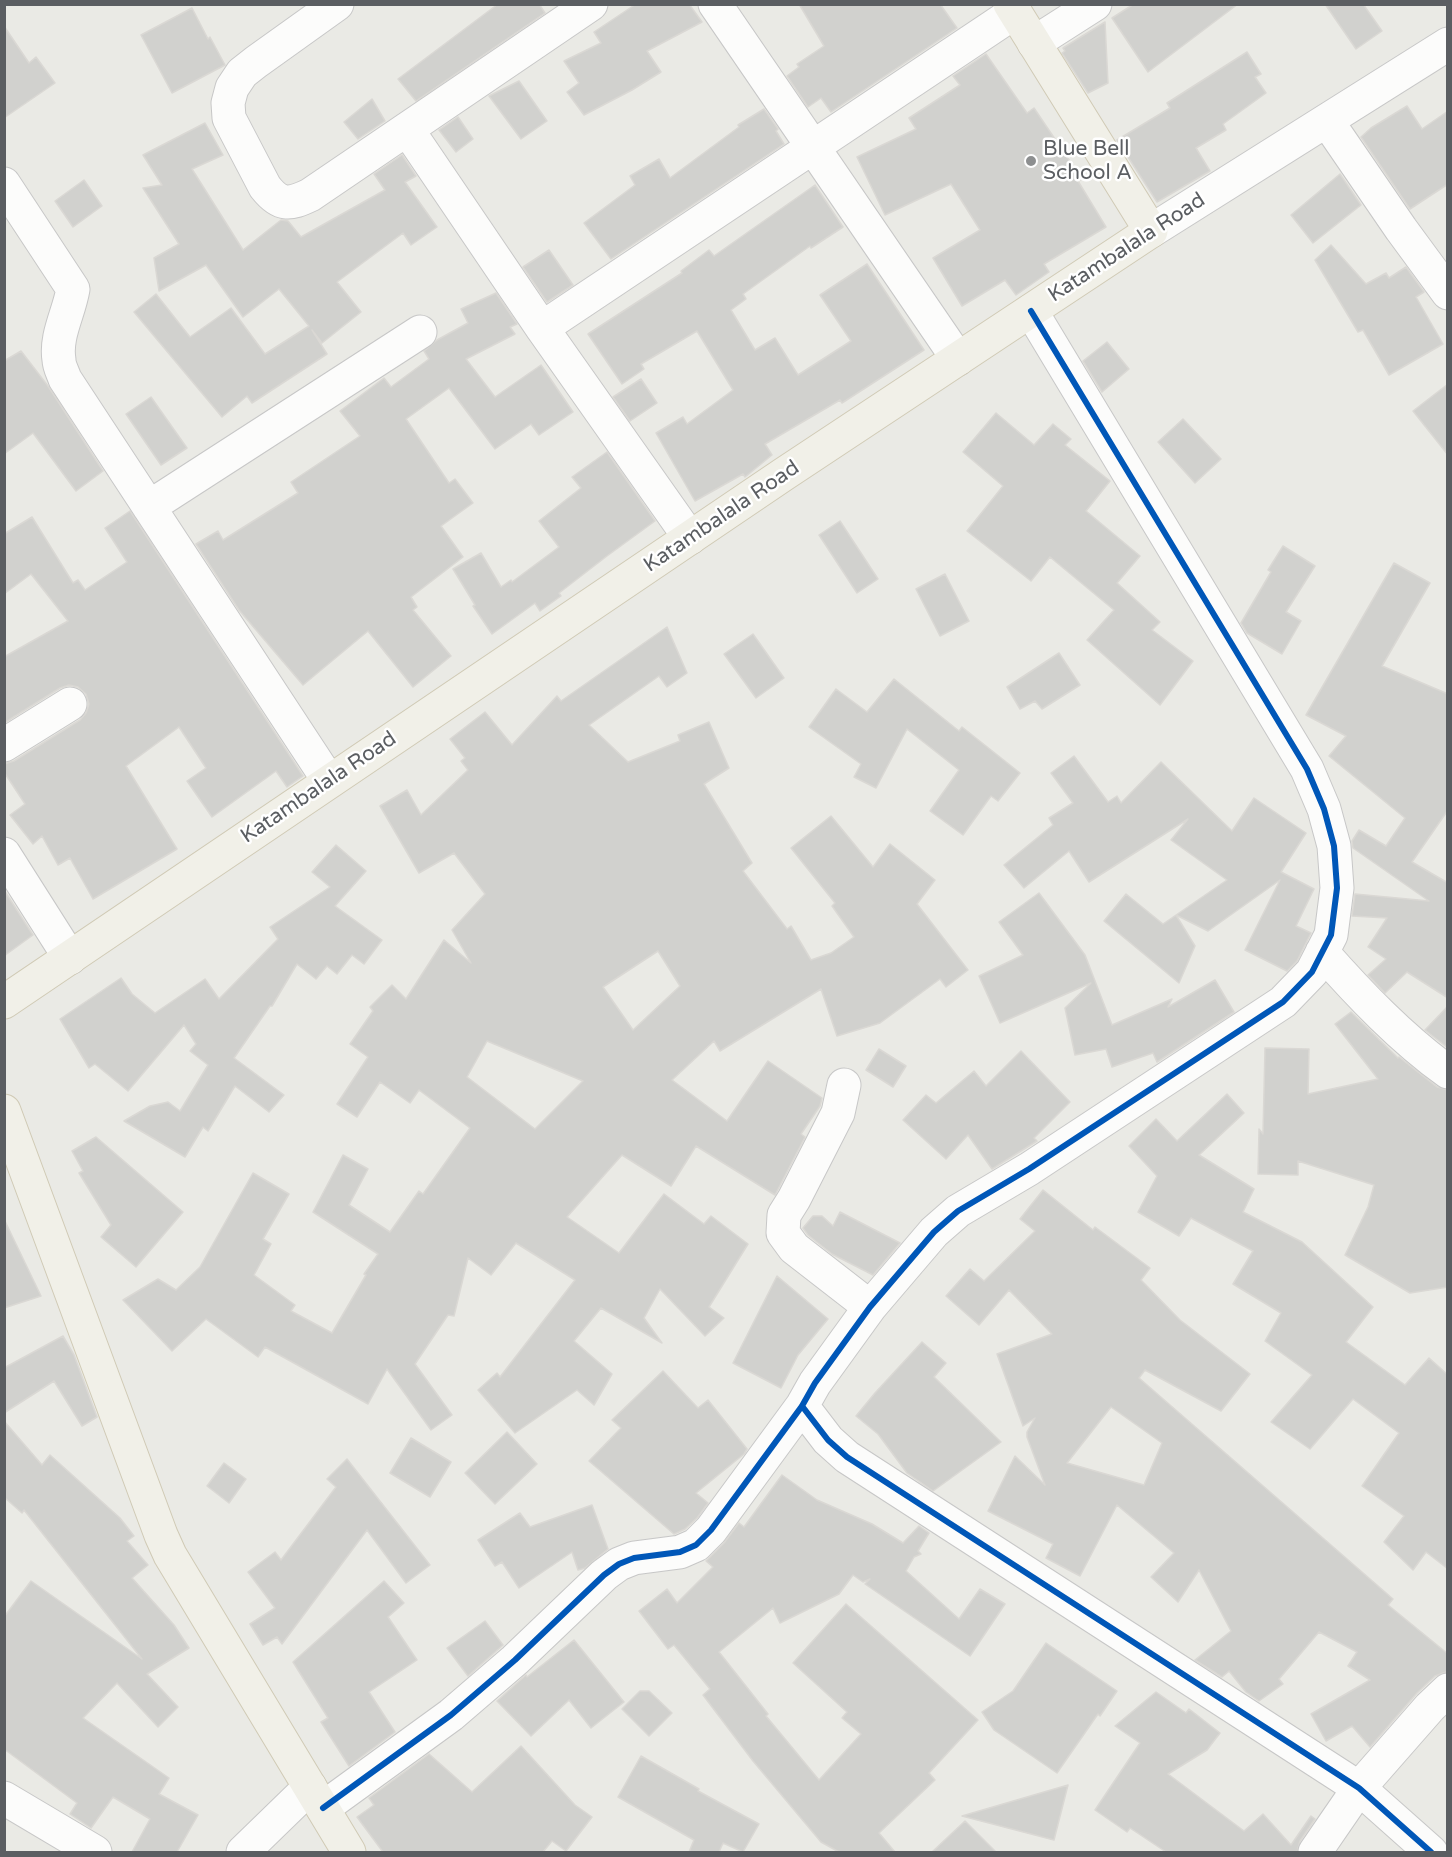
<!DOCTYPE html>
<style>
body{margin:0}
#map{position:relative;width:1452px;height:1857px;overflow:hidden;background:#eaeae5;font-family:"Varela Round",sans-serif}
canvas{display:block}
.frame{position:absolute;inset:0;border:6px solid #5b5e62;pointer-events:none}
</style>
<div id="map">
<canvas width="1452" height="1857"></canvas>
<div class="frame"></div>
</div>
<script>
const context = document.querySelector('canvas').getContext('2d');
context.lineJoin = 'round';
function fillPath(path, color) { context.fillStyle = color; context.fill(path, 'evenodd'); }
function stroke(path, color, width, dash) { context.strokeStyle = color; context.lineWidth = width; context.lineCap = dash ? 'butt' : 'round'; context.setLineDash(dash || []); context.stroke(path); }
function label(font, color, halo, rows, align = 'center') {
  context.font = font + ' "Varela Round",sans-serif'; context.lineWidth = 5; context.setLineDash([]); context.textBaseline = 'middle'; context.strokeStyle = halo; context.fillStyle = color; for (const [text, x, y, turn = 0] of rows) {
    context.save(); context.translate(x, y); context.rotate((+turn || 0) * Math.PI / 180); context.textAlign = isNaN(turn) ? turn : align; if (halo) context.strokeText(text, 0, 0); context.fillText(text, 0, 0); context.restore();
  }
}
const building = new Path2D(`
 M 498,4 L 539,4 L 545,13 L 416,101 L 398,79 Z
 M 636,4 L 689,4 L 702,22 L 647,51 L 661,72 L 632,90 L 584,115 L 567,92 L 579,83 L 564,61 L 601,43 L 594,32 Z
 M 799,4 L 940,4 L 957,28 L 831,112 L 821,98 L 808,107 L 787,76 L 799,67 L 797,64 L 824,46 Z
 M 1134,4 L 1238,4 L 1148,72 L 1112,18 Z
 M 1325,4 L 1363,4 L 1382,31 L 1356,49 Z
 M 192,8 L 208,39 L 210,37 L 225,65 L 172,93 L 141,35 Z
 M 1105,22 L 1108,83 L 1088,93 L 1062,53 L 1065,51 L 1063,48 Z
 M 4,26 L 29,63 L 36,57 L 55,83 L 4,118 Z
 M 1247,52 L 1261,74 L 1255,77 L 1266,93 L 1223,124 L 1226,130 L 1196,148 L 1210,171 L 1157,202 L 1117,140 L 1170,108 L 1167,103 Z
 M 986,54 L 1027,113 L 1034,108 L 1082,179 L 1078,181 L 1106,227 L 1044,264 L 1049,272 L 1016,295 L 1005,280 L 962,306 L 933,258 L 980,230 L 951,184 L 885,215 L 857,157 L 916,129 L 909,118 L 960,85 L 953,76 Z
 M 519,81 L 547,121 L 521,139 L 489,96 Z
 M 372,99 L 385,121 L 358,139 L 344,122 Z
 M 1407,106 L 1422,129 L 1448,111 L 1448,184 L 1410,209 L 1361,137 L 1371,128 Z
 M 764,109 L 778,129 L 776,131 L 784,144 L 611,259 L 584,223 L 635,185 L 630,176 L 659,159 L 670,178 L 739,127 L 738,125 Z
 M 458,117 L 473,139 L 456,152 L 439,130 Z
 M 205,123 L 223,155 L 192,169 L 243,250 L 281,220 L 288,221 L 301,237 L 385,190 L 374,174 L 402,155 L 416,176 L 405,182 L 437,227 L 411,245 L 403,233 L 337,282 L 361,312 L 322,343 L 312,330 L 327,354 L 252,403 L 247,396 L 222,417 L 134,312 L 156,294 L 190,337 L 231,308 L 265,354 L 309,326 L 279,289 L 243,317 L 206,265 L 159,291 L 154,258 L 179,244 L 143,188 L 162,185 L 143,155 Z
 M 1340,174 L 1361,205 L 1313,243 L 1291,215 Z
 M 84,180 L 102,206 L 73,227 L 55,201 Z
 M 815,185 L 843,227 L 811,248 L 810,246 L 743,294 L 746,299 L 731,310 L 755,350 L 775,338 L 798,375 L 851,341 L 820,295 L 867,264 L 924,350 L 842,403 L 840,400 L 765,444 L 772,455 L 745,477 L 743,474 L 695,501 L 656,433 L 683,417 L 687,424 L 733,390 L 697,331 L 641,364 L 644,369 L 622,384 L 588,334 L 682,273 L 681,271 L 709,250 L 714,256 Z
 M 1331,245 L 1366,284 L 1386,273 L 1389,278 L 1406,267 L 1424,292 L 1416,297 L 1443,344 L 1389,375 L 1363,330 L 1358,332 L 1315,260 Z
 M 549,250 L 573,285 L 547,302 L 523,267 Z
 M 496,293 L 517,324 L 510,327 L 515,334 L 466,359 L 495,397 L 541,365 L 573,412 L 539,435 L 531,424 L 495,449 L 449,388 L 406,419 L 449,483 L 455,479 L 473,503 L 441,526 L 463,557 L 411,597 L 417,607 L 413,610 L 451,656 L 413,687 L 368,631 L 303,685 L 239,610 L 196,544 L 218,531 L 223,540 L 298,493 L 291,482 L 360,436 L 340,411 L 384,378 L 391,387 L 429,359 L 424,351 L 437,340 L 468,323 L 461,309 Z
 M 1107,342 L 1129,369 L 1102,392 L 1083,361 Z
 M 21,351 L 48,386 L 103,471 L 76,491 L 33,433 L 4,454 L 4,361 Z
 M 641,379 L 657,403 L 630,421 L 613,397 Z
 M 1448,384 L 1448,455 L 1413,411 Z
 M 151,397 L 187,448 L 161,465 L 126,414 Z
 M 996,413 L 1034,445 L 1053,424 L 1071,439 L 1065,445 L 1110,481 L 1086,511 L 1140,556 L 1117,583 L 1160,622 L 1152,630 L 1193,661 L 1160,705 L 1087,640 L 1114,610 L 1050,557 L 1031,581 L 967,531 L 1003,486 L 963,452 Z
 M 1183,419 L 1221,459 L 1195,483 L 1158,442 Z
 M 607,452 L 655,521 L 607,556 L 559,593 L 561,596 L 540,611 L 535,603 L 492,634 L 473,606 L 475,605 L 453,569 L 481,553 L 501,587 L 511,580 L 512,582 L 559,547 L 539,521 L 581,488 L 572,477 Z
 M 130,511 L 303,776 L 287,787 L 276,771 L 212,817 L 187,781 L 206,768 L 179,727 L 126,766 L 177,849 L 93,899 L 70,858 L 58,865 L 42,836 L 33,844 L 10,815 L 25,804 L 4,772 L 4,764 L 14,761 L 80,720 L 86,713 L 89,704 L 86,694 L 78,687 L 69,685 L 60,688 L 4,723 L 4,657 L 68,621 L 31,574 L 4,594 L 4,534 L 32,517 L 73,583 L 78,580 L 85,590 L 127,562 L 105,528 Z
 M 840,521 L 878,579 L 857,593 L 819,535 Z
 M 1283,546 L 1315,566 L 1286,612 L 1301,621 L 1282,654 L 1247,633 L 1241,623 L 1271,572 L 1268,570 Z
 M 1394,563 L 1430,583 L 1382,666 L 1448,694 L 1448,810 L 1412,862 L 1448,883 L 1448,998 L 1407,972 L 1385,993 L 1368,975 L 1386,959 L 1368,947 L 1387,918 L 1352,916 L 1355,894 L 1429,901 L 1353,848 L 1352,841 L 1359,830 L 1386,846 L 1405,818 L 1329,756 L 1346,736 L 1306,715 Z
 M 945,574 L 969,621 L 940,636 L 916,589 Z
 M 667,627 L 687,673 L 667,687 L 659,676 L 589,725 L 628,762 L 680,741 L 678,735 L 709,722 L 729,768 L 704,784 L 752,863 L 743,871 L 787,929 L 791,926 L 811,960 L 831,953 L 854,937 L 832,906 L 835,903 L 791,848 L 831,816 L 873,867 L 890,844 L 935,880 L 917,904 L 968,970 L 946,987 L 940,979 L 880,1023 L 837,1036 L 821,989 L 720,1051 L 714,1041 L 672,1080 L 727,1121 L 768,1061 L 822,1098 L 820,1106 L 801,1134 L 805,1137 L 775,1195 L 696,1146 L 671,1186 L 622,1155 L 567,1217 L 619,1253 L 664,1194 L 704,1224 L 711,1216 L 748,1244 L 709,1307 L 724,1318 L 705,1336 L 660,1289 L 644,1318 L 662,1343 L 601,1308 L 574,1341 L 612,1374 L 594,1405 L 577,1390 L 515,1433 L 478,1390 L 497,1373 L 500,1377 L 575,1280 L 516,1243 L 491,1275 L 468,1258 L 454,1316 L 448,1315 L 415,1364 L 452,1415 L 431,1430 L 387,1369 L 368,1404 L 265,1347 L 258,1357 L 206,1319 L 172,1351 L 123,1300 L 158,1279 L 176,1290 L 200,1267 L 253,1173 L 289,1194 L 263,1239 L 271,1244 L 254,1275 L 295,1305 L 291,1311 L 332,1333 L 366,1275 L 364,1274 L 378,1254 L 313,1212 L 343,1155 L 368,1169 L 349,1205 L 390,1232 L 419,1191 L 423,1194 L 470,1128 L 419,1090 L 410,1103 L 380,1082 L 357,1117 L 337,1104 L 368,1057 L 350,1044 L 373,1011 L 370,1007 L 392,985 L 406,999 L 444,940 L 471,963 L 452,930 L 485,894 L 454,853 L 419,873 L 380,806 L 407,790 L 421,815 L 468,770 L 461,761 L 465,758 L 450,739 L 485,712 L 512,745 L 557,696 L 561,701 ZM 658,951 L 680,986 L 633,1030 L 603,987 ZM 487,1041 L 583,1081 L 535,1129 L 467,1077 Z
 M 753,634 L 784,678 L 756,698 L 724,654 Z
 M 1059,653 L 1080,685 L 1042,709 L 1035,701 L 1020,709 L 1007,687 Z
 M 894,679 L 959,731 L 962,727 L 1020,773 L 998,801 L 991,796 L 963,835 L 930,811 L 959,770 L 907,729 L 876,788 L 854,777 L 861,764 L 809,727 L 836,689 L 867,712 Z
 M 1074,756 L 1108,802 L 1117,796 L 1121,803 L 1161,762 L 1232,831 L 1254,798 L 1306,833 L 1281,872 L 1314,889 L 1296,926 L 1311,933 L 1297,961 L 1287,971 L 1245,950 L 1280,880 L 1208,931 L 1176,915 L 1195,946 L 1179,983 L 1104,921 L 1126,894 L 1163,924 L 1227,880 L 1171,840 L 1188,819 L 1089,882 L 1069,851 L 1024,888 L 1004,865 L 1053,825 L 1049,818 L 1073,803 L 1051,773 Z
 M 336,845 L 366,871 L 335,906 L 382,940 L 364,964 L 352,955 L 337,974 L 327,966 L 316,979 L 297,964 L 272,1006 L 270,1006 L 234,1058 L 284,1095 L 269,1112 L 235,1086 L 208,1131 L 203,1127 L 185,1157 L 124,1121 L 150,1106 L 168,1102 L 180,1111 L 208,1065 L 190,1051 L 196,1044 L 184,1025 L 128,1091 L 95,1064 L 89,1068 L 60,1019 L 121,978 L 132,994 L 155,1013 L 205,979 L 219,999 L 278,939 L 270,927 L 330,887 L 312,872 Z
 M 4,890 L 33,935 L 4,956 Z
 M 1039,893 L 1085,955 L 1112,1025 L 1172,999 L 1168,1007 L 1215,980 L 1234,1012 L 1157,1062 L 1153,1053 L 1112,1067 L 1106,1049 L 1075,1055 L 1065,1008 L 1091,983 L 1000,1023 L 979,976 L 1023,955 L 999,922 Z
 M 1448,1006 L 1448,1048 L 1425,1030 Z
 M 1351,1012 L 1398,1058 L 1399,1057 L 1437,1087 L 1448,1090 L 1448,1287 L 1410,1293 L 1345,1255 L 1368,1207 L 1374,1185 L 1298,1161 L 1298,1175 L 1258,1174 L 1259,1129 L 1263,1134 L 1265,1048 L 1309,1049 L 1308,1094 L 1378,1079 L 1335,1024 Z
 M 879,1049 L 906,1066 L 893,1087 L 866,1070 Z
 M 1021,1051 L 1070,1102 L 1034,1138 L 1037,1141 L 992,1169 L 968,1135 L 946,1159 L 903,1120 L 926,1095 L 936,1103 L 974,1071 L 986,1086 Z
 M 1227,1094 L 1244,1113 L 1199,1155 L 1254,1189 L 1243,1212 L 1302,1242 L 1373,1307 L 1346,1342 L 1405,1385 L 1429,1358 L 1448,1375 L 1448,1569 L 1426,1552 L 1413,1570 L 1384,1542 L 1404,1516 L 1362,1486 L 1399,1433 L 1353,1399 L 1310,1449 L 1271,1422 L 1312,1375 L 1265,1341 L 1281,1313 L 1233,1284 L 1253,1251 L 1191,1218 L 1179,1236 L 1138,1212 L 1157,1176 L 1129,1146 L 1156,1119 L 1177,1141 Z
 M 96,1137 L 183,1212 L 136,1267 L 101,1237 L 111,1225 L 79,1173 L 83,1171 L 72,1151 Z
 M 1043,1190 L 1093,1230 L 1095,1227 L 1150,1268 L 1141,1280 L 1180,1320 L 1250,1374 L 1221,1411 L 1145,1370 L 1139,1378 L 1393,1599 L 1388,1605 L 1448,1654 L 1448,1669 L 1446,1672 L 1435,1676 L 1417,1693 L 1370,1747 L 1352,1726 L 1326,1741 L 1311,1714 L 1370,1680 L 1348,1666 L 1357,1652 L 1319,1632 L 1279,1679 L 1283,1684 L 1259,1701 L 1246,1692 L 1229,1671 L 1222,1677 L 1195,1660 L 1231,1631 L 1199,1570 L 1178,1602 L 1151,1577 L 1174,1553 L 1117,1505 L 1080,1576 L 1046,1558 L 1053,1544 L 988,1511 L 1015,1456 L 1045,1485 L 1027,1437 L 1027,1432 L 1035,1418 L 1023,1426 L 997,1354 L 1052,1334 L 1009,1290 L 979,1325 L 946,1296 L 970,1269 L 984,1281 L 1035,1231 L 1020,1219 ZM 1111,1407 L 1162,1443 L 1144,1485 L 1067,1463 Z
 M 840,1212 L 900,1243 L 873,1275 L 832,1254 L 808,1235 L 803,1228 L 813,1216 L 822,1216 L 833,1226 Z
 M 4,1219 L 41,1296 L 4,1308 Z
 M 777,1276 L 828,1319 L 798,1355 L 781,1388 L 733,1363 Z
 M 63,1336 L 74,1355 L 97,1417 L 82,1426 L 54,1381 L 4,1413 L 4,1368 Z
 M 922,1342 L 946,1363 L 934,1377 L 1001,1442 L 933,1491 L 907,1473 L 878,1434 L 856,1416 L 875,1393 Z
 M 663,1371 L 698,1408 L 708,1400 L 747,1449 L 744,1454 L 696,1493 L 708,1503 L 697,1518 L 685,1529 L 674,1534 L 589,1461 L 621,1428 L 612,1420 Z
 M 4,1421 L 42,1465 L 50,1455 L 120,1518 L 134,1536 L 127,1541 L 148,1565 L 132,1578 L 174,1625 L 189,1648 L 147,1674 L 178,1707 L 158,1727 L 117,1683 L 83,1718 L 169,1778 L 159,1794 L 198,1815 L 177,1852 L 132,1852 L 150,1819 L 113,1797 L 91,1828 L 70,1814 L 77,1803 L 4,1749 L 4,1617 L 31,1581 L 142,1659 L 24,1510 L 22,1513 L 4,1497 Z
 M 507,1432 L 537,1464 L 495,1504 L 465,1473 Z
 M 411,1438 L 451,1462 L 430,1497 L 390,1473 Z
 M 347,1459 L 430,1565 L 406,1583 L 367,1530 L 282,1644 L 277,1637 L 263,1645 L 250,1624 L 275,1608 L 248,1572 L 275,1552 L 281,1560 L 336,1487 L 327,1479 Z
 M 224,1463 L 246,1479 L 229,1503 L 207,1486 Z
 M 782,1475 L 817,1500 L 872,1524 L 903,1543 L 919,1526 L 929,1533 L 918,1551 L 921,1554 L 914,1557 L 906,1571 L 959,1619 L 980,1589 L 1005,1604 L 970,1656 L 865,1584 L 870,1579 L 863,1582 L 853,1575 L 839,1594 L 780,1623 L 773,1608 L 719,1652 L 768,1714 L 766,1716 L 819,1780 L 861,1734 L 842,1718 L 847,1712 L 793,1663 L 846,1604 L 978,1720 L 929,1773 L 935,1780 L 879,1833 L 895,1852 L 839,1852 L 821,1842 L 753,1761 L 703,1695 L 710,1689 L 674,1645 L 668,1649 L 639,1611 L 667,1589 L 677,1603 L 713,1567 L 706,1561 L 724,1543 L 739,1523 L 744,1527 Z
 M 592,1505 L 608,1549 L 585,1568 L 578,1570 L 572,1552 L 519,1588 L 502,1562 L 495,1566 L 478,1540 L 520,1513 L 530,1527 Z
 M 384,1581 L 404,1603 L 388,1617 L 417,1660 L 369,1692 L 395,1732 L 349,1766 L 321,1722 L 328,1718 L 293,1662 Z
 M 485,1621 L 503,1645 L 468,1676 L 447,1648 Z
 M 574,1640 L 624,1702 L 591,1728 L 569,1700 L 531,1736 L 497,1701 L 526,1675 L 527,1677 Z
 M 1046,1643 L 1117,1691 L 1100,1716 L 1098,1714 L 1057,1773 L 994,1730 L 982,1712 L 1013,1691 Z
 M 640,1691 L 649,1691 L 672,1713 L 649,1736 L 622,1709 Z
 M 1156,1692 L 1186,1713 L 1189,1709 L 1220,1733 L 1207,1750 L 1168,1774 L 1244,1831 L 1263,1814 L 1291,1845 L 1311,1816 L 1315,1819 L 1300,1841 L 1297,1852 L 1166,1852 L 1130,1828 L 1127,1832 L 1095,1810 L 1140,1743 L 1115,1726 Z
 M 521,1746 L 575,1805 L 592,1817 L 566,1851 L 552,1841 L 543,1852 L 383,1852 L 357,1817 L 374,1805 L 369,1798 L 429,1754 L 472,1792 Z
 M 641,1756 L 699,1789 L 698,1791 L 759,1824 L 743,1852 L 723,1843 L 719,1852 L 689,1852 L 694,1840 L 618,1797 Z
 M 1068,1785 L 1054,1840 L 962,1816 Z
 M 965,1821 L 996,1852 L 932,1852 Z`);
const minor = new Path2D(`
 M 337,4 L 256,62 L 242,73 L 232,88 L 228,103 L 229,118 L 265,187 C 280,206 289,205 310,195 L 591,4
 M 715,4 L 958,359
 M 1034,43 L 1095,4
 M 1327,121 L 1401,229 L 1448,293
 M 407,129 L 542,328 L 690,538
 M 4,184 L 73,289 C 69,313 55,336 59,360 C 59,366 63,373 65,379 L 329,781
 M 1151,231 L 1448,44
 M 542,328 L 1015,12
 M 149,507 L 420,332
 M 4,745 L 70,704
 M 4,854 L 70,958
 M 1322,952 C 1360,995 1401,1038 1448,1072
 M 844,1085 L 838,1113 L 794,1199 L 784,1215 L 783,1233 L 794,1248 L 870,1307
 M 802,1406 L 828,1440 L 847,1457 L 1359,1788 L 1431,1852
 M 4,1798 L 95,1852
 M 323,1808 L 451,1715 L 515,1660 L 604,1575 L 619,1564 L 634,1558 L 680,1552 L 696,1545 L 711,1530 L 802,1406 L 815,1383 L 870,1307 L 934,1232 L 958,1211 L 1029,1169 L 1283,1002 L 1312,972 L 1331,935 L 1337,888 L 1334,846 L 1324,809 L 1307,769 L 1031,311
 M 243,1852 L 310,1787
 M 1315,1852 L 1359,1788 L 1430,1707 L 1448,1690`);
const major = new Path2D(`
 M 4,1002 L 784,474 L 1151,231 L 1010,4
 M 4,1111 L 161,1535 L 170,1555 L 349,1852`);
const cycleway = new Path2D(`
 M 802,1406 L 828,1440 L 847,1457 L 1359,1788 L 1431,1852
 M 323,1808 L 451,1715 L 515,1660 L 604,1575 L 619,1564 L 634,1558 L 680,1552 L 696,1545 L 711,1530 L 802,1406 L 815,1383 L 870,1307 L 934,1232 L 958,1211 L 1029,1169 L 1283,1002 L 1312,972 L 1331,935 L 1337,888 L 1334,846 L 1324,809 L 1307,769 L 1031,311`);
const markers = [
 [1031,161,6,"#8d8f90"]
];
const poiNames = [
 ["Blue Bell",1043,149],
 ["School A",1043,173]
];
const streetNames = [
 ["Katambalala Road",1127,248,-33],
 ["Katambalala Road",722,517,-34],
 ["Katambalala Road",319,788,-34]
];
fillPath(building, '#d1d1ce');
stroke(building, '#dad8d4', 1.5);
stroke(minor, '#c7c7c7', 35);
stroke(major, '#d0cab5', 35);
stroke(minor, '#fcfcfb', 33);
stroke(major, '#f1f0e8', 33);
stroke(cycleway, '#0057b8', 6);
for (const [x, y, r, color] of markers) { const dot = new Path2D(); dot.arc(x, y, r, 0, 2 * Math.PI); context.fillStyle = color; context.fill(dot); stroke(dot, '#fff', 2); }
label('21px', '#5b5e62', '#fff', poiNames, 'left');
label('21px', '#5b5e62', '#fff', streetNames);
</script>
